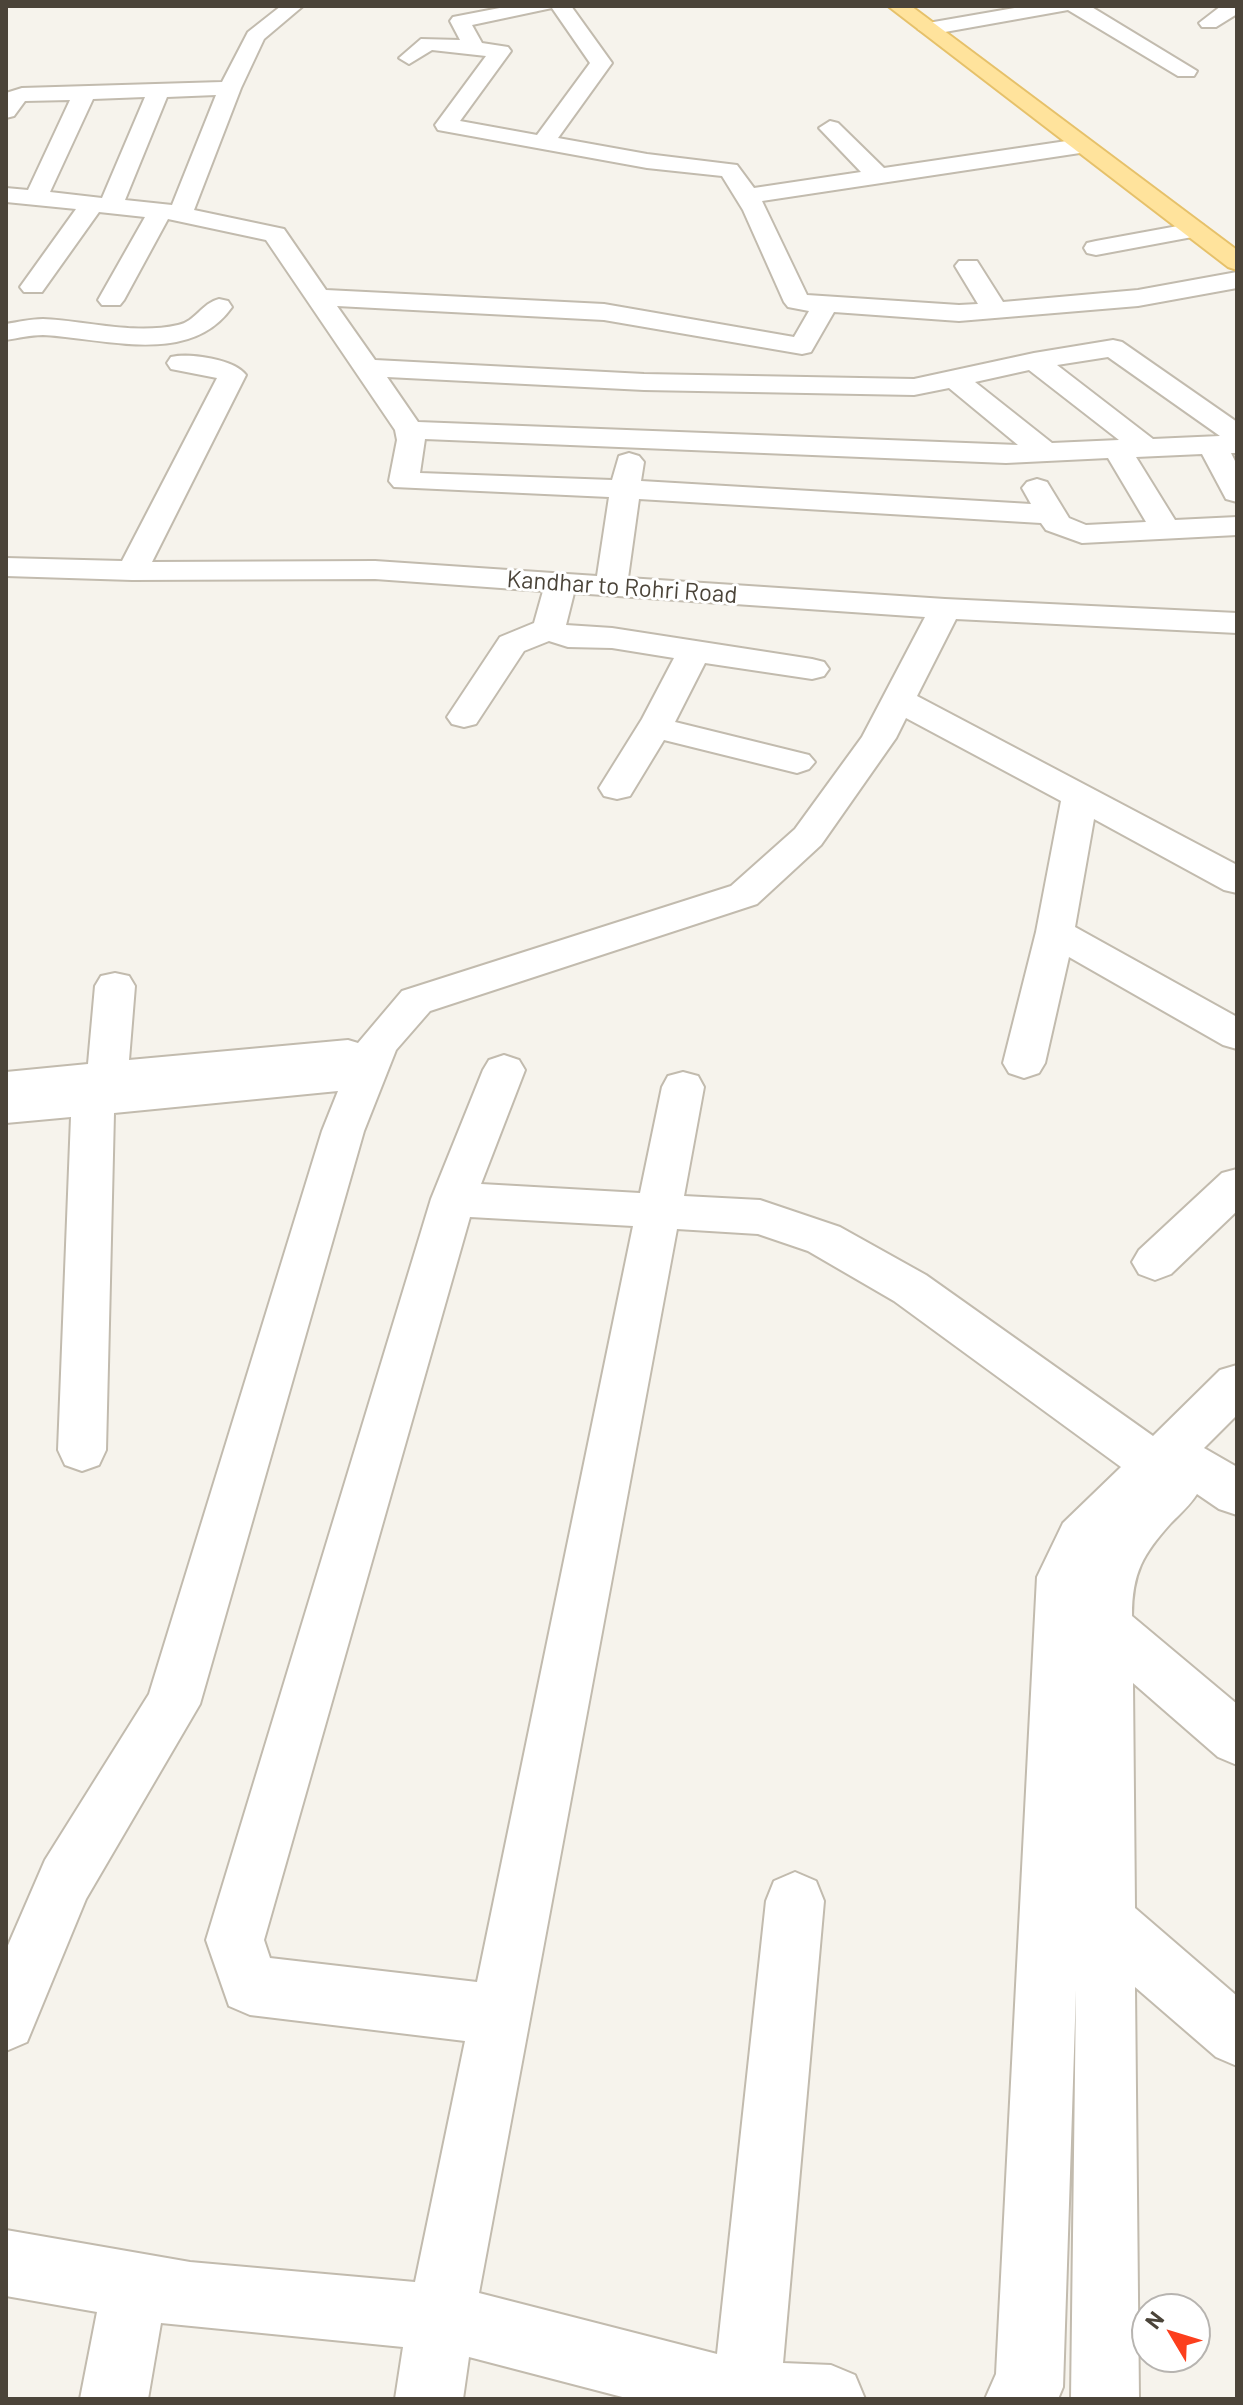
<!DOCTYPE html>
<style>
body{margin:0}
#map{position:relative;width:1243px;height:2405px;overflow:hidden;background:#f6f3ec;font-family:Barlow,sans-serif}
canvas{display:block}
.frame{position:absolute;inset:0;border:8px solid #4b4439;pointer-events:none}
.north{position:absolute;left:1131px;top:2293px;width:80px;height:80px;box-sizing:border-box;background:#fff;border:2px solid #b7b4b0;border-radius:50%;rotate:308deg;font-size:22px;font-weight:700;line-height:32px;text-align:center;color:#4b4439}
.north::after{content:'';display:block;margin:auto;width:28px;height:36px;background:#fc3f1d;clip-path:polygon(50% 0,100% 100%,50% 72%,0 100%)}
</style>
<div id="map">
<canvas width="1243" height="2405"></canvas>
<div class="frame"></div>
<div class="north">N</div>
</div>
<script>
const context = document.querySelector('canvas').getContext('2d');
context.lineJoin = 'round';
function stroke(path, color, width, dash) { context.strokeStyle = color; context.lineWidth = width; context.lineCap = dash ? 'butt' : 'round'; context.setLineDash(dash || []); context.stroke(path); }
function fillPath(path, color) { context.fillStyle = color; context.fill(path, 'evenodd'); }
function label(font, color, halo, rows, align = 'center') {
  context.font = font + ' Barlow,sans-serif'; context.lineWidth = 6; context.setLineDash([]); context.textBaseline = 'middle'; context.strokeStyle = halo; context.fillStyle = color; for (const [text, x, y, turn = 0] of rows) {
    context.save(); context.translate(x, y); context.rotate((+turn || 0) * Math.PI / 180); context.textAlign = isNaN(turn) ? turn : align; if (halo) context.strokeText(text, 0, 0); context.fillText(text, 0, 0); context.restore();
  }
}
const minor = new Path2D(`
 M 281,6 L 303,6 L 264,39 L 241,88 L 194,210 L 284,229 L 326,290 L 604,304 L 794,337 L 809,311 L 788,307 L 784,302 L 743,210 L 722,176 L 647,168 L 438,130 L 435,125 L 486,56 L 432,50 L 409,64 L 399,58 L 421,39 L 460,40 L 450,21 L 453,17 L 510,6 L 571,6 L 612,63 L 558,138 L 647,154 L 737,165 L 754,188 L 861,172 L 819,128 L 830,121 L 838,123 L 884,168 L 1080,139 L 1088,141 L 1091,146 L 1088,151 L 1080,153 L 762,201 L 807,295 L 959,305 L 978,304 L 955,266 L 959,261 L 977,261 L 1003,302 L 1138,290 L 1237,272 L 1237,288 L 1138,306 L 959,321 L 834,312 L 811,352 L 802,354 L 604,320 L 337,306 L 375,360 L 644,374 L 914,379 L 1034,353 L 1113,340 L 1122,342 L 1237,422 L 1237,453 L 1231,453 L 1237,465 L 1237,502 L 1226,499 L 1202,454 L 1136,457 L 1175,520 L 1237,517 L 1237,535 L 1082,543 L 1046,530 L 1041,523 L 639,499 L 628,578 L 945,599 L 1237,613 L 1237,633 L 956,619 L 917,696 L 1237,865 L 1237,893 L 1224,890 L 1094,819 L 1075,927 L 1237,1017 L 1237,1049 L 1223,1045 L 1069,957 L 1045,1063 L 1039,1073 L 1024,1078 L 1009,1073 L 1003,1063 L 1036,932 L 1061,801 L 906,718 L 896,738 L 821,845 L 757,904 L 430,1011 L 396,1050 L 364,1131 L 200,1704 L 86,1899 L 27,2042 L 6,2051 L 6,1950 L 45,1860 L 149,1694 L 322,1131 L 338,1091 L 114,1113 L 106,1450 L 99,1465 L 82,1471 L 65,1465 L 58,1450 L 71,1117 L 6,1123 L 6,1072 L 88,1064 L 95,986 L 101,976 L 115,973 L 129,976 L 135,986 L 129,1060 L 348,1040 L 358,1043 L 402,991 L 731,886 L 795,829 L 862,737 L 925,617 L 574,593 L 566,625 L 612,628 L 812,659 L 824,662 L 829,669 L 824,676 L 812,679 L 705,663 L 675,722 L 809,755 L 815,762 L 809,769 L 797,773 L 664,740 L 630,796 L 617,799 L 604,796 L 599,788 L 642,719 L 674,658 L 612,648 L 568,647 L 549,641 L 524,651 L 476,724 L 464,727 L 452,724 L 447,717 L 500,637 L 534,623 L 543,591 L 375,579 L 132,580 L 6,576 L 6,558 L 122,561 L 217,378 L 171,369 L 167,363 L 171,357 C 190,353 234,359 246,375 L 152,562 L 375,561 L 597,576 L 609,497 L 394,487 L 389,481 L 397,440 L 395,430 L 266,240 L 168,219 L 124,300 L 120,305 L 102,305 L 98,300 L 145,217 L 99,212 L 42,292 L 24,292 L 20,287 L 76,209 L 6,202 L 6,188 L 28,190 L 70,100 L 25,101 L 14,116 L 6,118 L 6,93 L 22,88 L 222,82 L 248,32 ZM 552,8 L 590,63 L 537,135 L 460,121 L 511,51 L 508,47 L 482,43 L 472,25 ZM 216,95 L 172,205 L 125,200 L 167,97 ZM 145,97 L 102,198 L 50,192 L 93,99 ZM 1108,357 L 1220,436 L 1153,439 L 1057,365 ZM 1029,370 L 1119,440 L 1052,443 L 975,382 ZM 387,377 L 644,390 L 914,395 L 949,388 L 1018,445 L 418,422 ZM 425,439 L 1006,463 L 1108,458 L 1146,522 L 1086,525 L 1069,518 L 1047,482 L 1037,479 L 1027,482 L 1022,488 L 1031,504 L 641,481 L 644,462 L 639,456 L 629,453 L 619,456 L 612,480 L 420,473 Z
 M 1026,6 L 1090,6 L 1197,71 L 1194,76 L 1178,76 L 1068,10 L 928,35 L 918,29 L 928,23 Z
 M 1221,6 L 1237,6 L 1237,14 L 1216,27 L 1202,27 L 1199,23 Z
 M 1194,223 L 1203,225 L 1206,230 L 1203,235 L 1096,255 L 1087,253 L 1084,248 L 1087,243 L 1096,241 Z
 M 219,299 L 228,301 L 232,307 C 190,367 104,338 43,335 C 31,335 18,338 6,340 L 6,324 C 18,322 31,319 43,319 C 88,321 134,335 178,325 C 195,322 202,303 219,299 Z
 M 504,1055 L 519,1060 L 525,1070 L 481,1184 L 640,1193 L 662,1087 L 668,1076 L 683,1072 L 698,1076 L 704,1087 L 684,1196 L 760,1200 L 840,1227 L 926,1275 L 1153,1436 L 1220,1370 L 1237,1365 L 1237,1415 L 1204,1448 L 1237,1467 L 1237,1515 L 1219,1509 L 1197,1494 C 1190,1505 1180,1514 1171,1523 C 1143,1554 1132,1573 1132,1616 L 1237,1704 L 1237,1765 L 1218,1757 L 1133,1683 L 1135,1908 L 1237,1996 L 1237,2066 L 1216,2057 L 1135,1987 L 1139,2399 L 1071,2399 L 1076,1990 L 1063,2387 L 1058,2399 L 985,2399 L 996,2374 L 1037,1577 L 1063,1523 L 1121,1467 L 894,1301 L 808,1251 L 758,1234 L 677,1229 L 479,2293 L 717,2354 L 766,1901 L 774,1881 L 795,1872 L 816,1881 L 824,1901 L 783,2363 L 831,2365 L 855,2375 L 865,2399 L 630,2399 L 469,2357 L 463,2399 L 395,2399 L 403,2347 L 161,2323 L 148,2399 L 80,2399 L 97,2312 L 6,2296 L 6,2230 L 190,2262 L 415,2282 L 465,2041 L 250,2015 L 229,2006 L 206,1940 L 431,1199 L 483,1070 L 489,1060 ZM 470,1217 L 633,1226 L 477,1982 L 270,1958 L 264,1940 Z
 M 1237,1169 L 1237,1211 L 1171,1274 L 1155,1280 L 1139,1274 L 1132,1262 L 1139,1250 L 1222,1173 Z`);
const major = new Path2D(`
 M 888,6 L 911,6 L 1237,250 L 1237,270 L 1228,267 Z`);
const farStreetnames = [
 ["Kandhar to Rohri Road",622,587,4]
];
stroke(minor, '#c2bbae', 4);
stroke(major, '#e6c16a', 4);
fillPath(minor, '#fff');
fillPath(major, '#ffe39c');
label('24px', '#4b4439', '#fff', farStreetnames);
</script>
